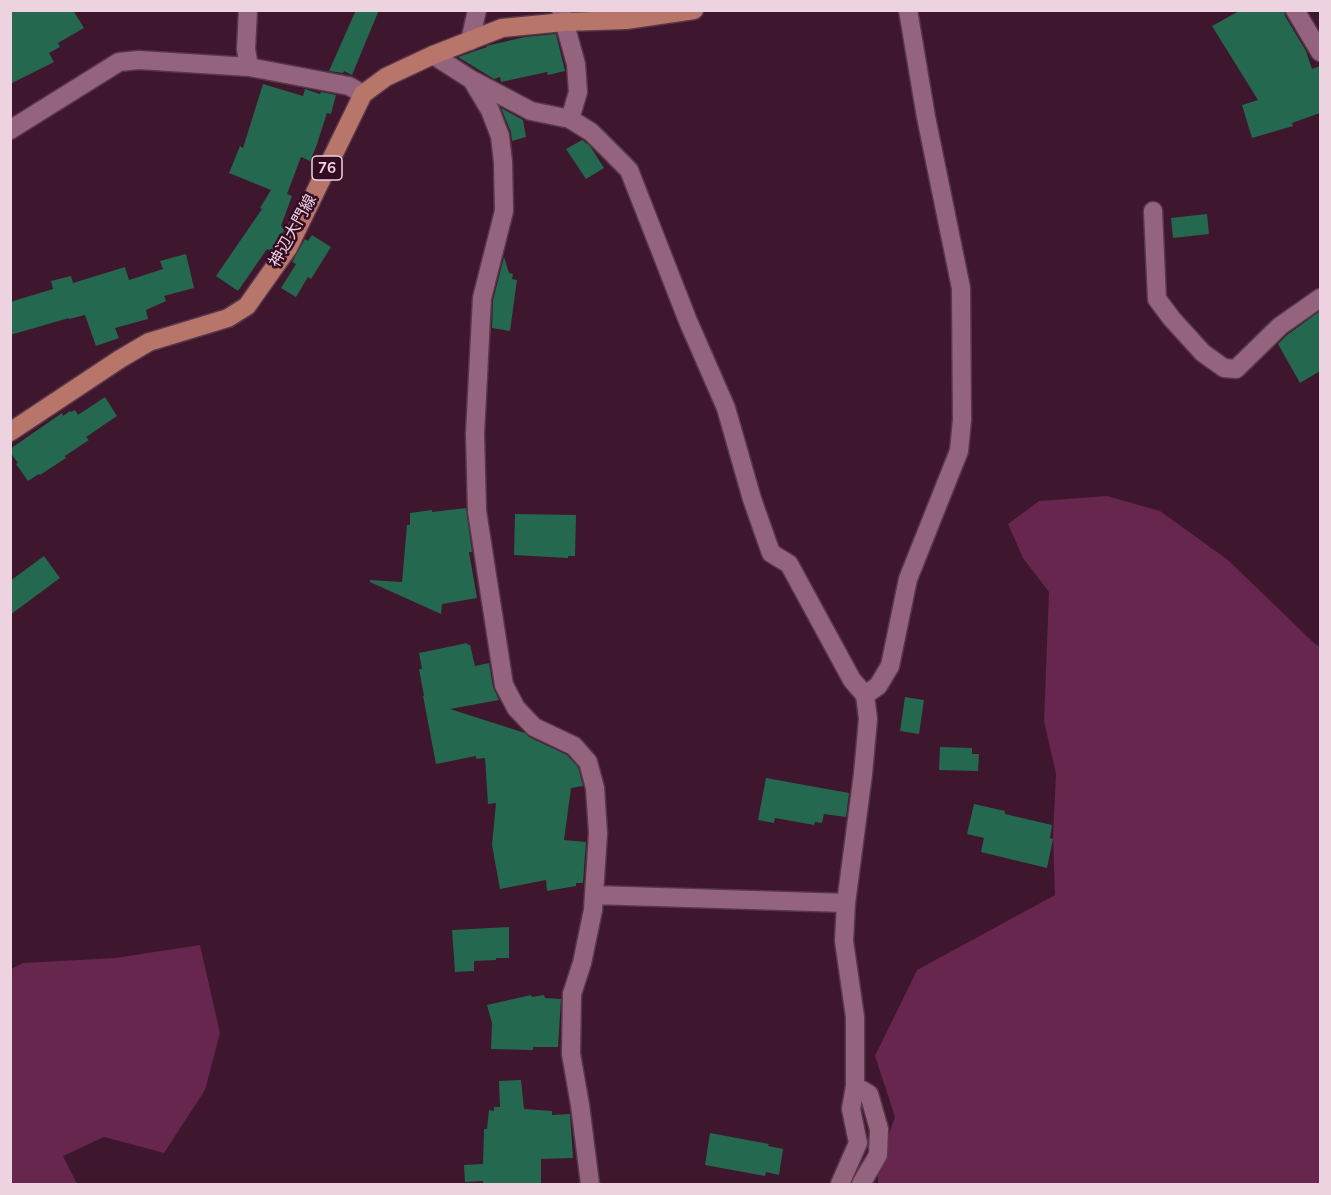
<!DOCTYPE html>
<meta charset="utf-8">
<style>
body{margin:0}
#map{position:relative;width:1331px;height:1195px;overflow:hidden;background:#3e162e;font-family:Mulish,sans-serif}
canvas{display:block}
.frame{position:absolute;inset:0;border:12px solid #edd2e0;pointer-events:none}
</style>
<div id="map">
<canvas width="1331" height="1195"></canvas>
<div class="frame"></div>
</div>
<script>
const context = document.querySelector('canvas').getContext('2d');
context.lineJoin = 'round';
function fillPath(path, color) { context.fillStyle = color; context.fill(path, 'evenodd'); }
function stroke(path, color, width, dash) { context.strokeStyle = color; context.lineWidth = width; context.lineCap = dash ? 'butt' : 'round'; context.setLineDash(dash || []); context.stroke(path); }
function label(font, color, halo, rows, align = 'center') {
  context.font = font + ' Mulish,"Noto Sans JP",sans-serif'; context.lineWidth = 5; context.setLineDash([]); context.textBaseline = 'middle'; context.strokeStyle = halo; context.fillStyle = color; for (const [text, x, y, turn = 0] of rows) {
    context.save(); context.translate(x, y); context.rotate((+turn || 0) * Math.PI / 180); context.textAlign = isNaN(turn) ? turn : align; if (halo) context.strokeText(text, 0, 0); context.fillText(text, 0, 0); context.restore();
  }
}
const green = new Path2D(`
 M 1107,496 L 1160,511 L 1228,560 L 1314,643 L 1320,647 L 1320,1184 L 878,1184 L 878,1166 L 895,1117 L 875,1056 L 917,970 L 1055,895 L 1053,835 L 1056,774 L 1044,721 L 1049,592 L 1023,558 L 1008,524 L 1039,501 Z
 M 200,945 L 220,1033 L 205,1090 L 164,1153 L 104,1137 L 63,1156 L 77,1184 L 11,1184 L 11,969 L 23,963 L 115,958 Z`);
const building = new Path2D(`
 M 10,10 L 73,10 L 84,28 L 58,43 L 60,47 L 49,53 L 54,62 L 10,84 Z
 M 356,10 L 379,10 L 352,75 L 344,71 L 343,73 L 329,71 Z
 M 1241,10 L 1284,10 L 1285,16 L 1306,51 L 1312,69 L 1320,66 L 1320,113 L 1292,123 L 1293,126 L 1252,138 L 1242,105 L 1258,100 L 1212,26 Z
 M 556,34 L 565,71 L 548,75 L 547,72 L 501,82 L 500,77 L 494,79 L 458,57 L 487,47 L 486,46 L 525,37 Z
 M 263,84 L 303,96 L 305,89 L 320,94 L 321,92 L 336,95 L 331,114 L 327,113 L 316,147 L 310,161 L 301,157 L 287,194 L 292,196 L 281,226 L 285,228 L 278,242 L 272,252 L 267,249 L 238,291 L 216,276 L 262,209 L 260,208 L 271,190 L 229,173 L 240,146 L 243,148 Z
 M 501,108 L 523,120 L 526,137 L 512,141 L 511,132 Z
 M 582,140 L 590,146 L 604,168 L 586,179 L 566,149 Z
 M 1207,214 L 1209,234 L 1173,238 L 1171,218 Z
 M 312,235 L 331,247 L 311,279 L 308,277 L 296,297 L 281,288 L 296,264 L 292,262 L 305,239 L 308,241 Z
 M 186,254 L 194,288 L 164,296 L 166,301 L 146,310 L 148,319 L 115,328 L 119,338 L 96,346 L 85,315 L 69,319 L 69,318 L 10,335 L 10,302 L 53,289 L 51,281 L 71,276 L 73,283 L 125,267 L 129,280 L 163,269 L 160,261 Z
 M 504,257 L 509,273 L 513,274 L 512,279 L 517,280 L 510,331 L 492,328 L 493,300 Z
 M 1320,311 L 1320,371 L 1300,383 L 1278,344 L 1287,335 Z
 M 105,397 L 117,416 L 86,437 L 89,440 L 65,456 L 66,458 L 40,475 L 39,474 L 28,481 L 16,464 L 18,463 L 10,452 L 10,449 L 62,413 L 63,416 L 70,411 L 71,412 L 75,410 L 78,415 Z
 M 466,508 L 472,552 L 469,552 L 477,598 L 442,604 L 441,614 L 370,582 L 370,580 L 402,582 L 407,525 L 410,525 L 410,513 L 432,510 L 432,512 Z
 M 515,514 L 576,515 L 575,556 L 568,556 L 568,558 L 514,555 Z
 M 44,556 L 60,578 L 10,615 L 10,581 Z
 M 467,643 L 468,645 L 470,645 L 475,666 L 489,663 L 493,687 L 499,700 L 450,709 L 525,733 L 529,737 L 567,755 L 578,767 L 583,786 L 571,788 L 564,840 L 586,842 L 583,883 L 576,883 L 576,886 L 547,891 L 546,880 L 500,889 L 492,845 L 496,803 L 488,804 L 485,758 L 476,759 L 476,756 L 436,764 L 423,696 L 424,696 L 419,669 L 422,669 L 419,653 Z
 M 905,697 L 924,700 L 919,734 L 900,731 Z
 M 940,747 L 972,748 L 972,754 L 979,754 L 978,771 L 939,770 Z
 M 766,778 L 849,793 L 846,817 L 824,814 L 822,823 L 815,822 L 814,825 L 775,818 L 774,823 L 758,820 Z
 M 974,804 L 1005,811 L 1005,814 L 1052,825 L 1050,838 L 1053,839 L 1047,868 L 981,852 L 984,838 L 967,834 Z
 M 509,927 L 509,958 L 496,958 L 496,960 L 474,961 L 474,971 L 455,972 L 452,930 Z
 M 531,995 L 532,997 L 544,995 L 545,998 L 561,999 L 558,1047 L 533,1047 L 533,1050 L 491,1049 L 492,1023 L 487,1005 Z
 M 521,1080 L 524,1109 L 552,1111 L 552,1115 L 570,1114 L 573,1158 L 541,1159 L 541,1185 L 483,1185 L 483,1181 L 465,1182 L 464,1165 L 483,1164 L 484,1129 L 487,1129 L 489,1110 L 494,1111 L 494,1107 L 500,1107 L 499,1081 Z
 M 710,1133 L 769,1144 L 768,1146 L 783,1149 L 779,1175 L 766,1172 L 765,1176 L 705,1165 Z`);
const minor = new Path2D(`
 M 248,10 L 246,49 L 249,67
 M 561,10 L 576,64 L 578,92 L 570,119
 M 1295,10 L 1320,52
 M 470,41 L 477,10
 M 433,55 L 472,80 L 490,110 L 500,136 L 503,162 L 504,211 L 482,298 L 475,434 L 477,511 L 504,685 L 516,708 L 534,727 L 574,746 L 588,762 L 595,788 L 598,833 L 593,910 L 582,963 L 572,994 L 571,1054 L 580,1105 L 590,1184
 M 474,81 L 531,111 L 570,119 L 591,132 L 629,170 L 688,321 L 726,408 L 752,499 L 771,553 L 789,564 L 852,680 L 865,695
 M 10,130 L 119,62 L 139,60 L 249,67 L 349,86 L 363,94
 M 1153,211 L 1157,299 L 1172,319 L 1203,353 L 1224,368 L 1236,369 L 1280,326 L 1320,298
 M 594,895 L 846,903
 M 855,1086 L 869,1094 L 879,1129 L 878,1155 L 861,1184
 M 840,1184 L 858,1143 L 851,1109 L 855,1086 L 855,1017 L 844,941 L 846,903 L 863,774 L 868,719 L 865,695 L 878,686 L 890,666 L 908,579 L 959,451 L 962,420 L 961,288 L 926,117 L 908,10`);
const major = new Path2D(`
 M 10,432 L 120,359 L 149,342 L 228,318 L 247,306 L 288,248 L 363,94 L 386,77 L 433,55 L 502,28 L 564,22 L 626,20 L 694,10`);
const shields = [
 [327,168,30]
];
const shieldNames = [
 ["76",327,168]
];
const streetNames = [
 ["神辺大門線",293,231,-61]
];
fillPath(green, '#66264d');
fillPath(building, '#23684f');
stroke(minor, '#58374b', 21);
stroke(major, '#58374b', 21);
stroke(minor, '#94647e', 18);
stroke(major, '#b8766a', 18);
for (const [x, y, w] of shields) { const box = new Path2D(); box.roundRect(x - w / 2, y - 12, w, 24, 4.5); context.fillStyle = '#330c24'; context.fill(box); stroke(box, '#edd2e0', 1.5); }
label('bold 15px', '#edd2e0', null, shieldNames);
label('16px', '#edd2e0', '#330c24', streetNames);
</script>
